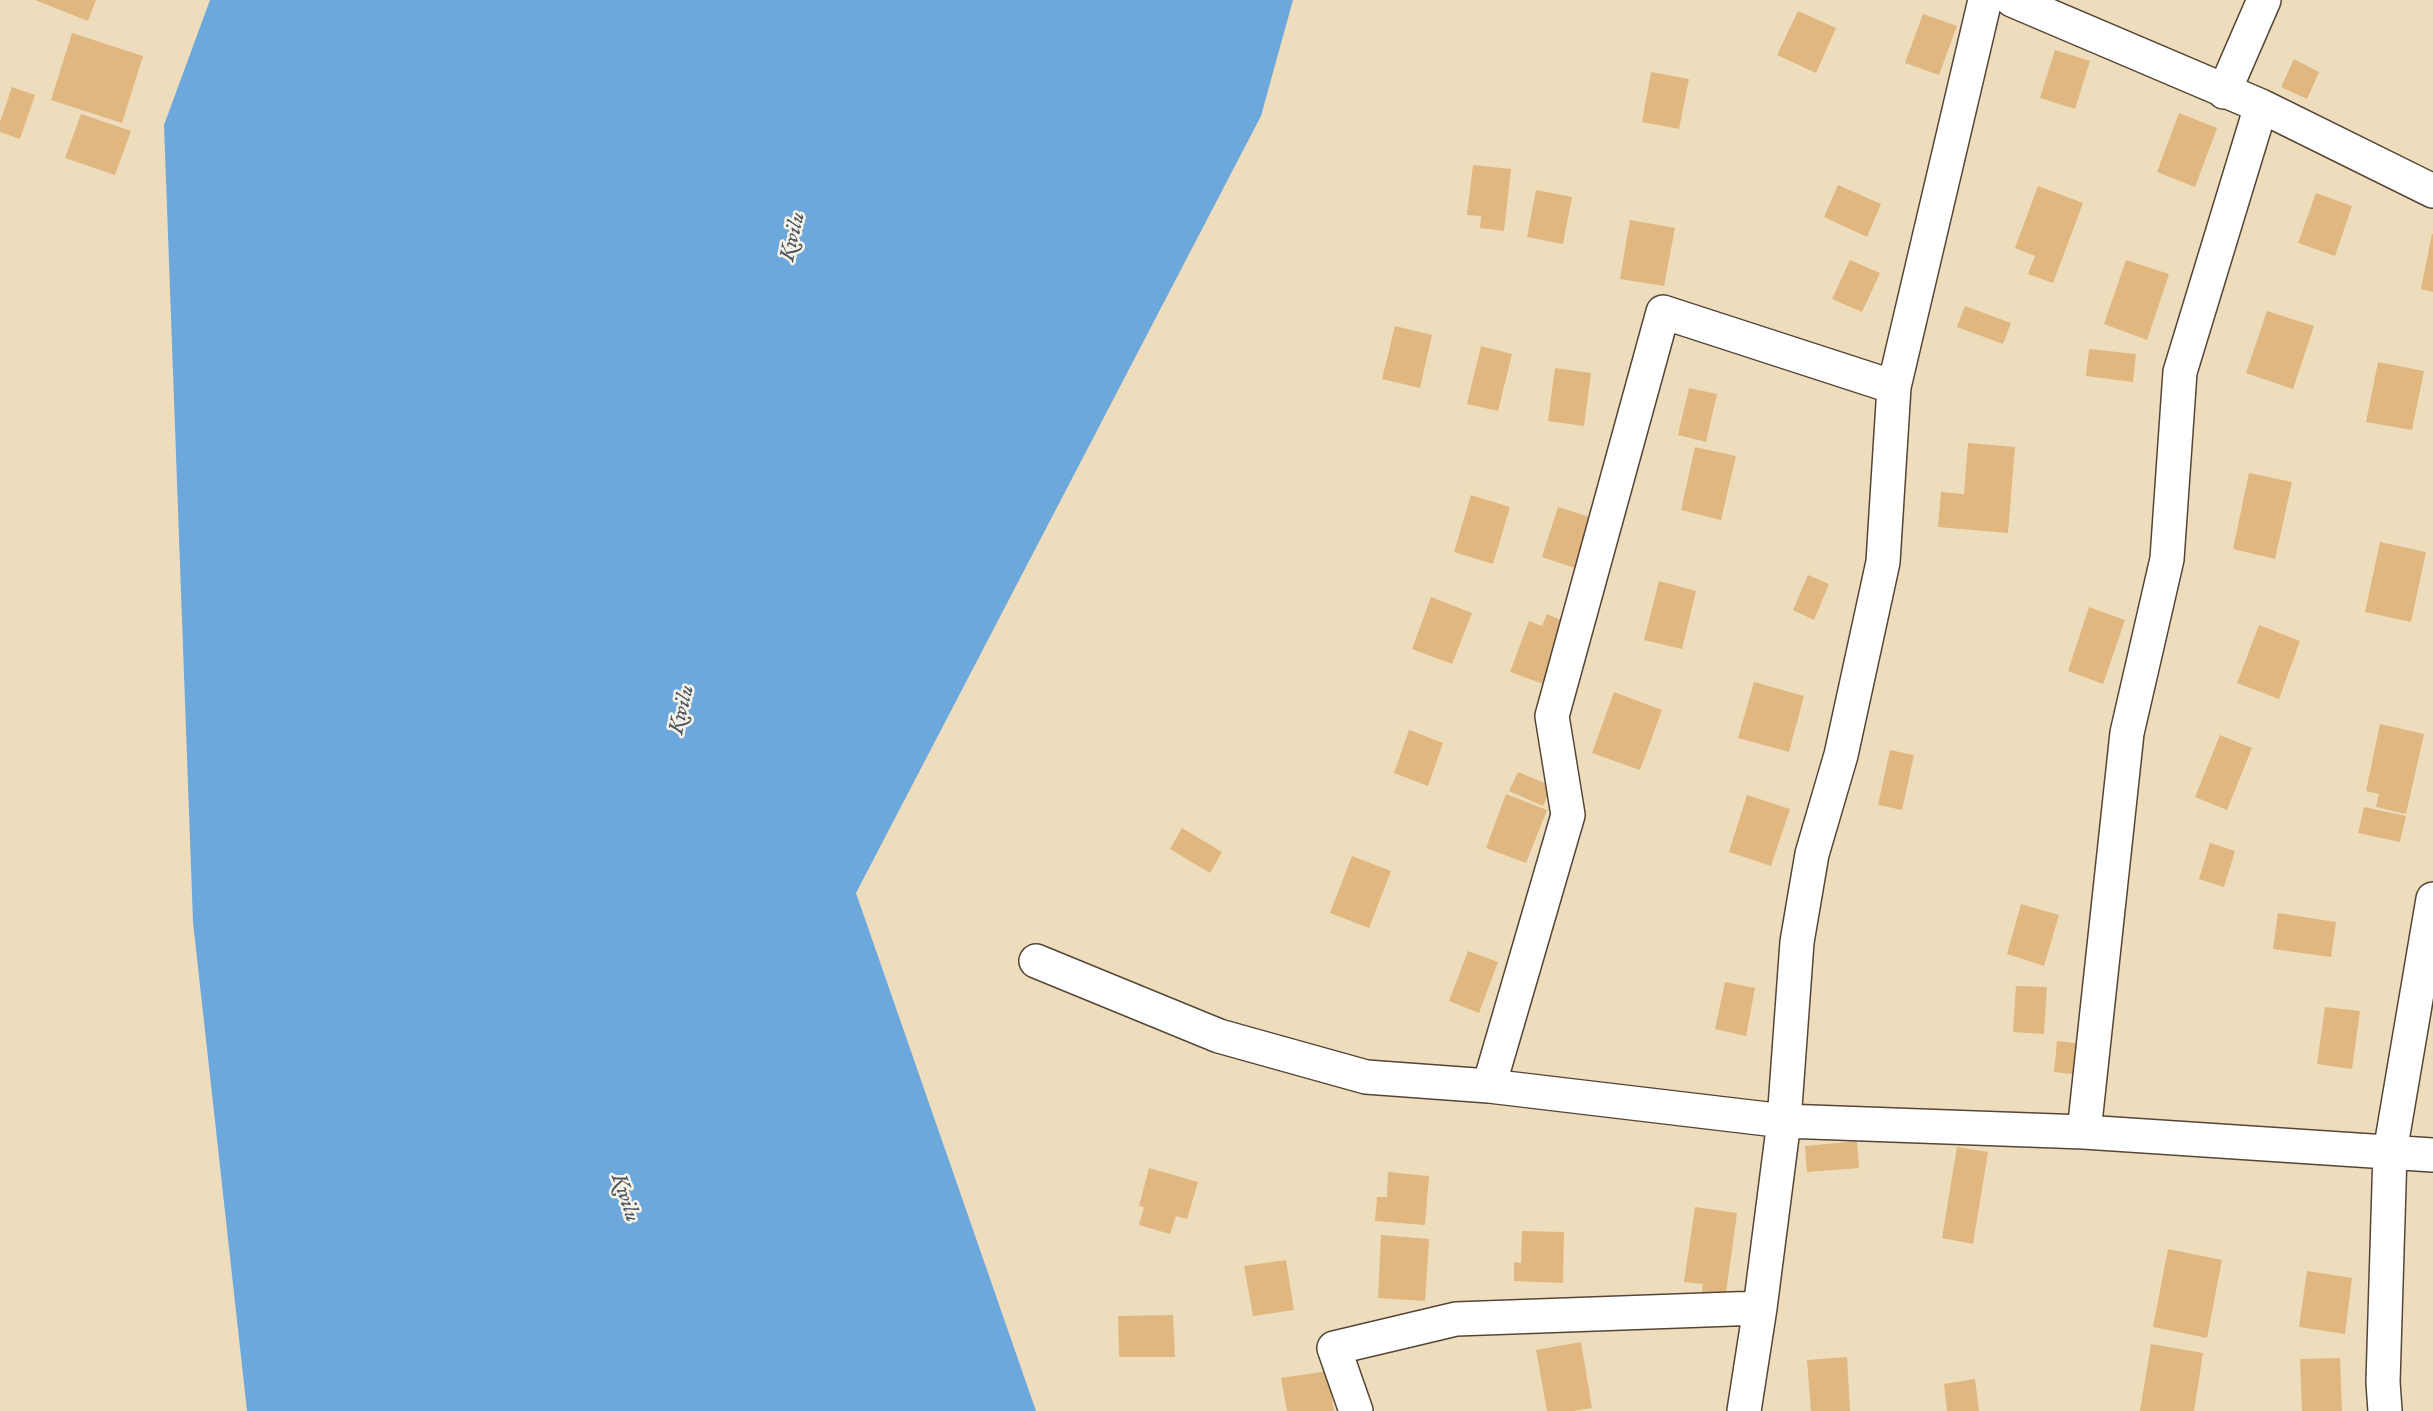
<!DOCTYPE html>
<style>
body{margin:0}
canvas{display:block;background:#eeddbc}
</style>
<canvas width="2433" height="1411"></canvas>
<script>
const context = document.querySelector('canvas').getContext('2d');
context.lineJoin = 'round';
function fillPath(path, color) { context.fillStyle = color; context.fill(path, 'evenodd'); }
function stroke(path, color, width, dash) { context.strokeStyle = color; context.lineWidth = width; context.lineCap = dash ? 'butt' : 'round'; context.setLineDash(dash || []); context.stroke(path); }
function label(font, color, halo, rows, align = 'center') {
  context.font = font + ' "IM FELL English",serif'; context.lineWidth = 5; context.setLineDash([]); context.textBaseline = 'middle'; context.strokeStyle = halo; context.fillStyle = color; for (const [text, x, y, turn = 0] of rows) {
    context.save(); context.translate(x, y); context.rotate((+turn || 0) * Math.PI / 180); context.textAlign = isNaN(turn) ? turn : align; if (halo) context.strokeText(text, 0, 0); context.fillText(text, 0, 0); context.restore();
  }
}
const water = new Path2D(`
 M 210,0 L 1293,0 L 1261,116 L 856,893 L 1036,1411 L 247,1411 L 193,922 L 164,125 Z`);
const building = new Path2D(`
 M 35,0 L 96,0 L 88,21 Z
 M 1798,11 L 1836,28 L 1816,73 L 1777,55 Z
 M 1923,14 L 1957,26 L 1939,75 L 1905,63 Z
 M 72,33 L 143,56 L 122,123 L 51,100 Z
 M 2055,50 L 2090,61 L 2075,109 L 2040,98 Z
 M 2294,59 L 2319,72 L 2307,99 L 2281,87 Z
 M 1651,72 L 1689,79 L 1679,129 L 1642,122 Z
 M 12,87 L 35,95 L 20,139 L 0,132 L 0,122 Z
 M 2179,113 L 2217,128 L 2195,187 L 2157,172 Z
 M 81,114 L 131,131 L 115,175 L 65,158 Z
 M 1473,165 L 1511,169 L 1504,231 L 1480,228 L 1481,216 L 1467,215 Z
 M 1838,185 L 1881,204 L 1867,237 L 1824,217 Z
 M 2038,186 L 2083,203 L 2053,283 L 2028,274 L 2035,256 L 2015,248 Z
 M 1536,190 L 1572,197 L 1563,244 L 1527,237 Z
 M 2316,193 L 2352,206 L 2335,256 L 2298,243 Z
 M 1630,220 L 1675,228 L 1664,286 L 1620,279 Z
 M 2432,234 L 2433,234 L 2433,292 L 2421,289 Z
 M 1850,260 L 1880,273 L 1862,312 L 1832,299 Z
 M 2126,260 L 2169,274 L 2147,340 L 2104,324 Z
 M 1965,306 L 2011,323 L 2003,344 L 1957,327 Z
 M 2267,311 L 2314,326 L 2293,389 L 2246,373 Z
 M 1395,326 L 1432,335 L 1420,388 L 1382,379 Z
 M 1481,346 L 1512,354 L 1498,411 L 1467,404 Z
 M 2089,349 L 2136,354 L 2133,382 L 2086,376 Z
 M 2378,362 L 2424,371 L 2412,430 L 2366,422 Z
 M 1555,368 L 1591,373 L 1584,426 L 1548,421 Z
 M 1689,388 L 1717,394 L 1706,442 L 1678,435 Z
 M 1968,443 L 2015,447 L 2008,533 L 1938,527 L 1941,492 L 1964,494 Z
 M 1695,447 L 1736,456 L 1721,520 L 1681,510 Z
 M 2249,473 L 2292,482 L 2275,559 L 2233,549 Z
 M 1471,495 L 1510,507 L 1493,564 L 1454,552 Z
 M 1558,507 L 1593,518 L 1578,569 L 1542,557 Z
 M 2380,542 L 2426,552 L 2411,622 L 2365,612 Z
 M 1808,575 L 1829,584 L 1814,620 L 1793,610 Z
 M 1659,581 L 1696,591 L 1682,649 L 1644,640 Z
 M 1431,597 L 1472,613 L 1452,664 L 1412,649 Z
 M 2089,607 L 2125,620 L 2103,684 L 2068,671 Z
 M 1547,614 L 1568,623 L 1546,685 L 1510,672 L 1529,621 L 1542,626 Z
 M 2259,625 L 2300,641 L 2279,699 L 2237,683 Z
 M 1754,682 L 1804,696 L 1789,752 L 1738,738 Z
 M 1614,692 L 1662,710 L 1640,770 L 1592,753 Z
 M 2380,724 L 2424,734 L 2406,814 L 2376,807 L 2379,794 L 2366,791 Z
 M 1409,730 L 1443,743 L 1428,786 L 1394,773 Z
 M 2220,735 L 2252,748 L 2227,810 L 2195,797 Z
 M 1890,750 L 1914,755 L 1902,810 L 1878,805 Z
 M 1518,772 L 1552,786 L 1543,806 L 1509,791 Z
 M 1506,794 L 1547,810 L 1526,863 L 1486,848 Z
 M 1747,795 L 1790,809 L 1771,866 L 1729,852 Z
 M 2364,807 L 2406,816 L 2400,842 L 2358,833 Z
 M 1182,828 L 1222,852 L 1210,873 L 1170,849 Z
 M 2210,843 L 2235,851 L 2224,887 L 2199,879 Z
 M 1352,856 L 1391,871 L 1369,928 L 1330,913 Z
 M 2021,904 L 2059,915 L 2044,966 L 2007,954 Z
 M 2278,913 L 2336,922 L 2331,957 L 2273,949 Z
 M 1468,951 L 1498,962 L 1479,1013 L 1449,1001 Z
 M 1725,982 L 1755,988 L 1746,1036 L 1715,1029 Z
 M 2016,986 L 2047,987 L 2044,1034 L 2013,1032 Z
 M 2325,1007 L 2360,1011 L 2352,1069 L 2317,1064 Z
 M 2057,1041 L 2083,1044 L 2080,1075 L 2054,1072 Z
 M 1857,1141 L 1859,1168 L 1807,1172 L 1805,1146 Z
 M 1957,1147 L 1988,1152 L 1973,1244 L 1942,1238 Z
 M 1149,1168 L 1198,1182 L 1187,1219 L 1176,1216 L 1170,1234 L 1139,1225 L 1144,1207 L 1139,1206 Z
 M 1388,1172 L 1429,1176 L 1425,1225 L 1375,1221 L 1377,1197 L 1387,1197 Z
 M 1695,1207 L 1737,1213 L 1725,1300 L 1701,1296 L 1703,1284 L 1684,1282 Z
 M 1522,1231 L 1564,1232 L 1563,1283 L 1514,1281 L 1514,1262 L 1521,1263 Z
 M 1381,1235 L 1429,1239 L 1425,1301 L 1378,1298 Z
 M 2168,1249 L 2222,1260 L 2207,1338 L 2153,1327 Z
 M 1286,1260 L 1294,1310 L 1253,1316 L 1244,1266 Z
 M 2307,1271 L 2352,1278 L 2345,1334 L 2299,1327 Z
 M 1173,1315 L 1175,1357 L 1119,1357 L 1118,1316 Z
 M 1581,1342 L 1592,1408 L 1573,1411 L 1547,1411 L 1536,1350 Z
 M 2151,1344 L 2203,1353 L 2194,1411 L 2140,1411 Z
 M 1847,1357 L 1850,1411 L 1811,1411 L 1807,1360 Z
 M 2340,1358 L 2342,1411 L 2302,1411 L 2300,1359 Z
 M 1328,1371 L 1334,1411 L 1287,1411 L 1281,1378 Z
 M 1975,1379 L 1979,1411 L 1947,1411 L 1944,1384 Z`);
const street = new Path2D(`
 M 2012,0 L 2261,106 L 2433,191
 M 2224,92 L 2264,0
 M 1036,961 L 1219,1036 L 1366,1077 L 1489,1086 L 1784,1121 L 2084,1132 L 2433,1155
 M 1489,1086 L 1568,815 L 1552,716 L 1663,312 L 1894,387
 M 2084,1132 L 2127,733 L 2167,559 L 2180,372 L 2261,106
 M 1356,1411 L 1334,1348 L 1456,1319 L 1760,1308
 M 1744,1411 L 1760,1308 L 1784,1121 L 1797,942 L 1812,854 L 1841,755 L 1883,562 L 1894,387 L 1985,0
 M 2385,1411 L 2383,1382 L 2390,1152 L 2433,899`);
const waterNames = [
 ["Kwilu",794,237,-77],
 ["Kwilu",683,710,-77],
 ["Kwilu",624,1198,71]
];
fillPath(water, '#6da8dd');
fillPath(building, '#e0b780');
stroke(street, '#564536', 36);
stroke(street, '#fff', 33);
label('italic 22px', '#4c5661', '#f7f3e8', waterNames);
</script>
